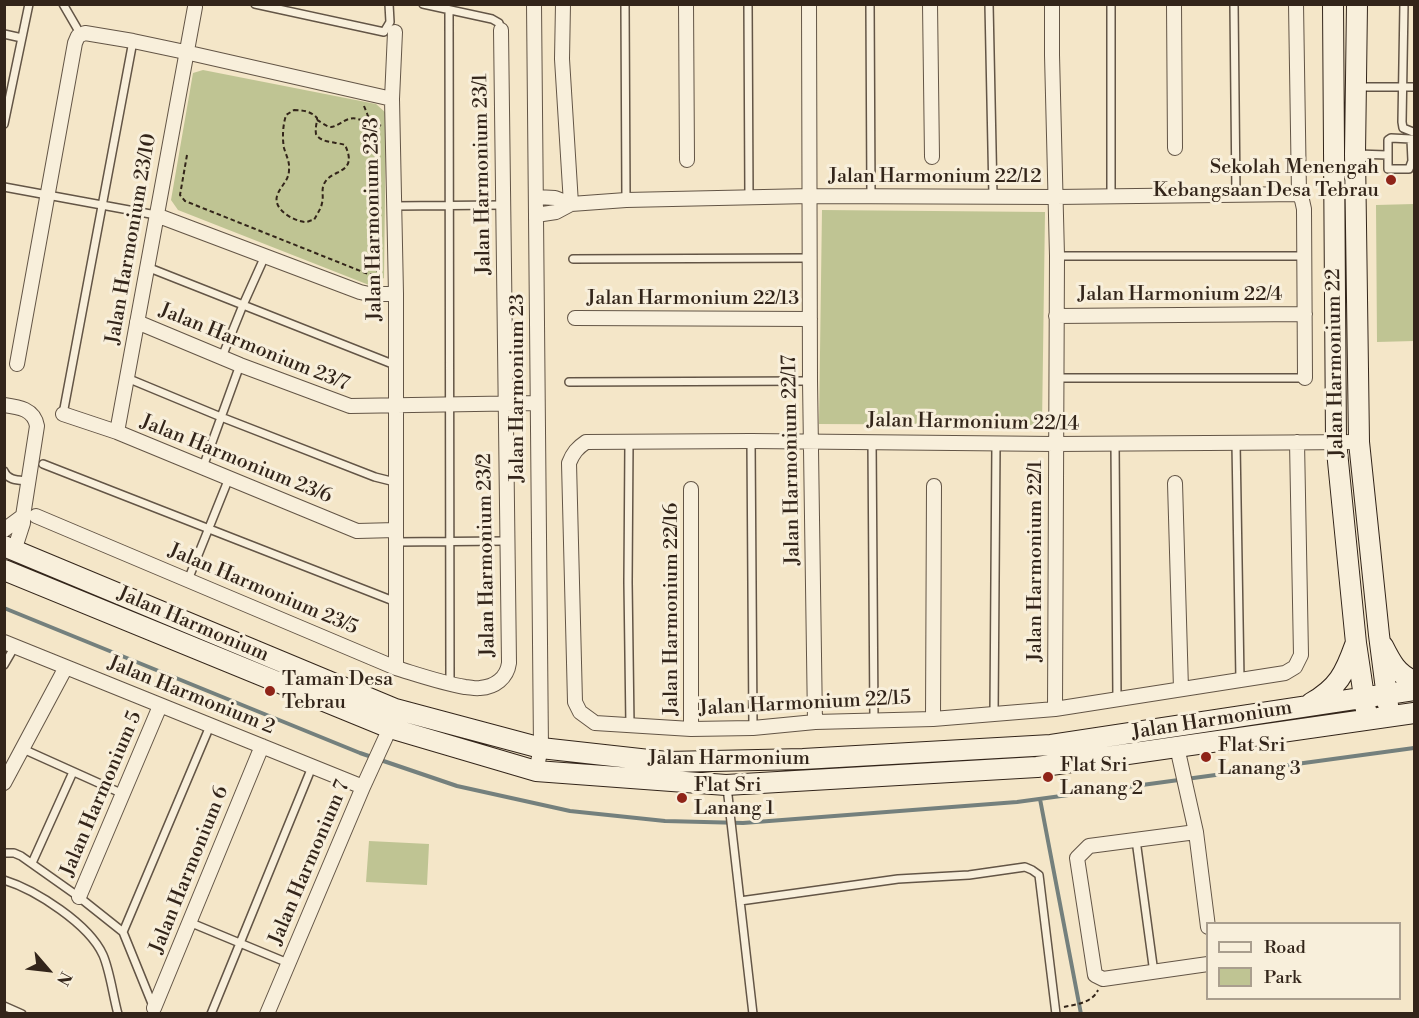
<!DOCTYPE html>
<style>
body{margin:0}
#map{position:relative;width:1419px;height:1018px;overflow:hidden;background:#f4e6c8;font-family:"Libre Bodoni",serif}
canvas{display:block}
.frame{position:absolute;inset:0;border:6px solid #33251a;pointer-events:none}
.legend{position:absolute;left:1206px;top:922px;width:195px;height:78px;box-sizing:border-box;background:#f8efdb;border:2px solid #a99e8e;margin:0;padding:8px 10px;list-style:none;font-size:18px;color:#33251a}
.legend li{display:flex;align-items:center;gap:12px;height:30px}
.legend b{width:30px;border:2px solid #a99e8e}
.north{position:absolute;left:18px;top:940px;width:60px;height:60px;-webkit-text-stroke:4px #f8efdb;paint-order:stroke;rotate:118deg;font-size:16px;font-weight:700;line-height:24px;text-align:center;color:#33251a}
.north::after{content:'';display:block;margin:auto;width:21px;height:27px;background:#33251a;clip-path:polygon(50% 0,100% 100%,50% 72%,0 100%)}
</style>
<div id="map">
<canvas width="1419" height="1018"></canvas>
<div class="frame"></div>
<ul class="legend">
<li><b style="height:8px;background:#f8efdb"></b>Road</li>
<li><b style="height:16px;background:#bfc493"></b>Park</li>
</ul>
<div class="north">N</div>
</div>
<script>
const context = document.querySelector('canvas').getContext('2d');
context.lineJoin = 'round';
function fillPath(path, color) { context.fillStyle = color; context.fill(path, 'evenodd'); }
function stroke(path, color, width, dash) { context.strokeStyle = color; context.lineWidth = width; context.lineCap = dash ? 'butt' : 'round'; context.setLineDash(dash || []); context.stroke(path); }
function label(font, color, halo, rows, align = 'center') {
  context.font = font + ' "Libre Bodoni",serif'; context.lineWidth = 6; context.setLineDash([]); context.textBaseline = 'middle'; context.strokeStyle = halo; context.fillStyle = color; for (const [text, x, y, turn = 0] of rows) {
    context.save(); context.translate(x, y); context.rotate((+turn || 0) * Math.PI / 180); context.textAlign = isNaN(turn) ? turn : align; if (halo) context.strokeText(text, 0, 0); context.fillText(text, 0, 0); context.restore();
  }
}
const green = new Path2D(`
 M 203,70 L 376,104 L 386,113 L 384,278 L 369,285 L 178,210 L 171,200 L 193,73 Z
 M 1414,204 L 1414,341 L 1377,342 L 1376,205 Z
 M 822,210 L 1045,212 L 1042,425 L 819,424 Z
 M 369,841 L 429,844 L 427,885 L 366,882 Z`);
const stream = new Path2D(`
 M 4,608 L 360,753 L 457,786 L 570,811 L 665,821 L 743,823 L 1017,802 L 1414,748
 M 1040,799 L 1081,1014`);
const path = new Path2D(`
 M 364,106 L 368,116 L 381,126
 M 294,110 C 302,110 311,111 317,118 C 317,122 315,129 316,134 C 320,143 337,142 345,145 C 359,175 331,168 324,184 C 321,190 324,197 322,203 C 321,209 317,214 314,220 C 311,220 308,222 305,222 C 293,221 273,209 277,196 C 280,186 289,181 289,170 C 290,162 286,155 284,148 C 282,137 283,125 286,115 Z
 M 317,120 C 321,122 327,127 331,127 C 336,127 344,120 349,119 C 359,116 359,124 368,116
 M 187,155 L 180,195 L 185,201 L 368,274 L 375,274 L 379,270 L 380,232
 M 1064,1007 C 1077,1004 1092,1003 1098,990`);
const lane = new Path2D(`
 M 63,4 L 81,35
 M 255,4 L 384,32 L 390,22 L 389,4
 M 423,4 L 492,19 L 499,23 L 501,30
 M 625,4 L 626,200
 M 748,4 L 749,198
 M 870,4 L 871,196
 M 989,4 L 993,196
 M 1111,4 L 1111,196
 M 1234,4 L 1236,195
 M 1404,4 L 1402,122 L 1403,128 L 1413,132
 M 449,10 L 450,684
 M 4,34 L 22,38
 M 1357,87 L 1414,87
 M 4,124 L 29,4
 M 1391,138 L 1411,139 L 1412,161 L 1409,169 L 1388,169 L 1388,140 Z
 M 1357,154 L 1387,155
 M 4,187 L 156,215
 M 394,206 L 503,205
 M 1057,256 L 1304,256
 M 573,259 L 810,258
 M 147,267 L 395,365
 M 222,357 L 243,305 L 265,256
 M 127,378 L 221,417 L 375,477 L 395,482
 M 1056,378 L 1305,378
 M 569,382 L 810,381
 M 63,414 L 133,41
 M 751,441 L 753,728
 M 872,441 L 874,720
 M 629,442 L 628,582 L 630,726
 M 1236,443 L 1240,680
 M 1115,444 L 1117,699
 M 43,464 L 396,602
 M 203,467 L 240,365
 M 4,471 C 8,481 19,480 28,481
 M 396,542 L 507,541
 M 188,580 L 229,478
 M 4,665 L 15,646
 M 994,714 L 996,444
 M 23,749 L 123,794
 M 727,787 L 753,1014
 M 1136,840 L 1154,973
 M 4,853 L 14,853 L 21,856 L 79,897 L 123,932 L 153,1006
 M 32,863 L 73,772
 M 4,880 C 36,890 89,924 103,955 C 110,971 113,996 118,1014
 M 740,901 L 898,879 L 969,875 L 1025,867 L 1032,870 L 1039,875 L 1056,1014
 M 189,922 L 288,963
 M 123,932 L 210,726
 M 4,1006 L 22,1014
 M 211,1014 L 312,767`);
const street = new Path2D(`
 M 534,4 L 541,748 L 536,771
 M 563,4 L 562,59 L 571,204
 M 686,4 L 687,160
 M 809,4 L 810,381 L 815,722
 M 930,4 L 932,157
 M 1052,4 L 1052,55 L 1057,256 L 1055,709
 M 1174,4 L 1175,148
 M 1296,4 L 1299,194 L 1302,200 L 1304,209 L 1305,378
 M 395,32 L 392,99 L 396,294 L 396,668
 M 536,197 L 555,198 L 571,204 L 626,200 L 810,196 L 1056,197 L 1299,194
 M 156,215 L 360,292 L 369,294 L 396,294
 M 536,215 L 556,212 L 571,204
 M 1056,316 L 1305,314
 M 575,318 L 810,319
 M 137,322 L 240,365 L 350,406 L 537,403
 M 17,364 L 75,43 L 78,36 L 85,33 L 133,41 L 185,52 L 392,99
 M 4,405 C 19,407 34,409 37,426 L 23,516 L 23,523 L 14,551
 M 63,414 L 117,432 L 357,531 L 396,530
 M 117,432 L 195,7
 M 1297,442 L 1301,655 L 1295,667 L 1285,673 L 1055,709 L 933,719 L 815,722 L 753,728 L 691,729 L 595,723 L 580,712 L 575,702 L 569,463 C 573,453 577,448 586,442 L 751,441 L 1055,444 L 1359,442
 M 1175,483 L 1181,689
 M 691,489 L 691,729
 M 36,516 L 396,668 C 419,675 442,683 465,687 C 470,687 475,689 480,688 C 495,687 507,678 509,663 L 501,30
 M 4,530 L 23,516
 M 4,642 L 363,787
 M 933,719 L 934,486
 M 1177,747 L 1196,832 L 1208,927
 M 4,783 L 66,667
 M 1196,832 L 1089,846 L 1077,858 L 1095,975 L 1103,979 L 1208,964
 M 79,897 L 160,706
 M 154,1008 L 262,746
 M 267,1014 L 363,787 L 390,728`);
const secondary = new Path2D(`
 M 1333,4 L 1336,441 L 1356,643 L 1366,710
 M 1357,4 L 1355,154 L 1359,442 L 1379,635 L 1388,705
 M 4,546 L 395,709 L 541,748 L 667,762 L 803,759 L 1051,745 L 1414,690
 M 4,570 L 390,728 L 536,771 L 726,785 L 1037,767 L 1414,713
 M 1383,646 C 1391,662 1397,674 1414,681
 M 1311,703 C 1338,688 1345,673 1355,645`);
const markers = [
 [1391,180,6,"#8f2418"],
 [270,691,6,"#8f2418"],
 [1206,757,6,"#8f2418"],
 [1048,777,6,"#8f2418"],
 [682,798,6,"#8f2418"]
];
const poiNames = [
 ["Sekolah Menengah",1379,168,"right"],
 ["Kebangsaan Desa Tebrau",1379,191,"right"],
 ["Taman Desa",282,680],
 ["Tebrau",282,703],
 ["Flat Sri",1218,746],
 ["Lanang 3",1218,769],
 ["Flat Sri",1060,766],
 ["Lanang 2",1060,789],
 ["Flat Sri",694,786],
 ["Lanang 1",694,809]
];
const streetNames = [
 ["Jalan Harmonium 23/1",483,174,-91],
 ["Jalan Harmonium 22/12",935,177],
 ["Jalan Harmonium 23/3",374,219,-91],
 ["Jalan Harmonium 23/10",132,239,-80],
 ["Jalan Harmonium 22/4",1180,295],
 ["Jalan Harmonium 22/13",693,299],
 ["Jalan Harmonium 23/7",254,348,22],
 ["Jalan Harmonium 22",1336,363,-91],
 ["Jalan Harmonium 23",518,388,-90],
 ["Jalan Harmonium 22/14",973,423,1],
 ["Jalan Harmonium 23/6",236,460,22],
 ["Jalan Harmonium 22/17",792,460,-91],
 ["Jalan Harmonium 23/2",487,555,-91],
 ["Jalan Harmonium 22/1",1036,561,-90],
 ["Jalan Harmonium 23/5",263,590,23],
 ["Jalan Harmonium 22/16",672,609,-90],
 ["Jalan Harmonium",193,625,23],
 ["Jalan Harmonium 2",191,696,22],
 ["Jalan Harmonium 22/15",805,704,-3],
 ["Jalan Harmonium",1212,721,-9],
 ["Jalan Harmonium",729,759],
 ["Jalan Harmonium 5",102,794,-67],
 ["Jalan Harmonium 7",310,863,-67],
 ["Jalan Harmonium 6",190,870,-68]
];
fillPath(green, '#bfc493');
stroke(stream, '#74807d', 4);
stroke(lane, '#635546', 10);
stroke(street, '#635546', 16);
stroke(secondary, '#33251a', 22);
stroke(path, '#33251a', 2, [4.5, 3]);
stroke(lane, '#f8efdb', 7);
stroke(street, '#f8efdb', 14);
stroke(secondary, '#f8efdb', 20);
for (const [x, y, r, color] of markers) { const dot = new Path2D(); dot.arc(x, y, r, 0, 2 * Math.PI); context.fillStyle = color; context.fill(dot); stroke(dot, '#f8efdb', 2); }
label('20px', '#33251a', '#f8efdb', poiNames, 'left');
label('20px', '#33251a', '#f8efdb', streetNames);
</script>
